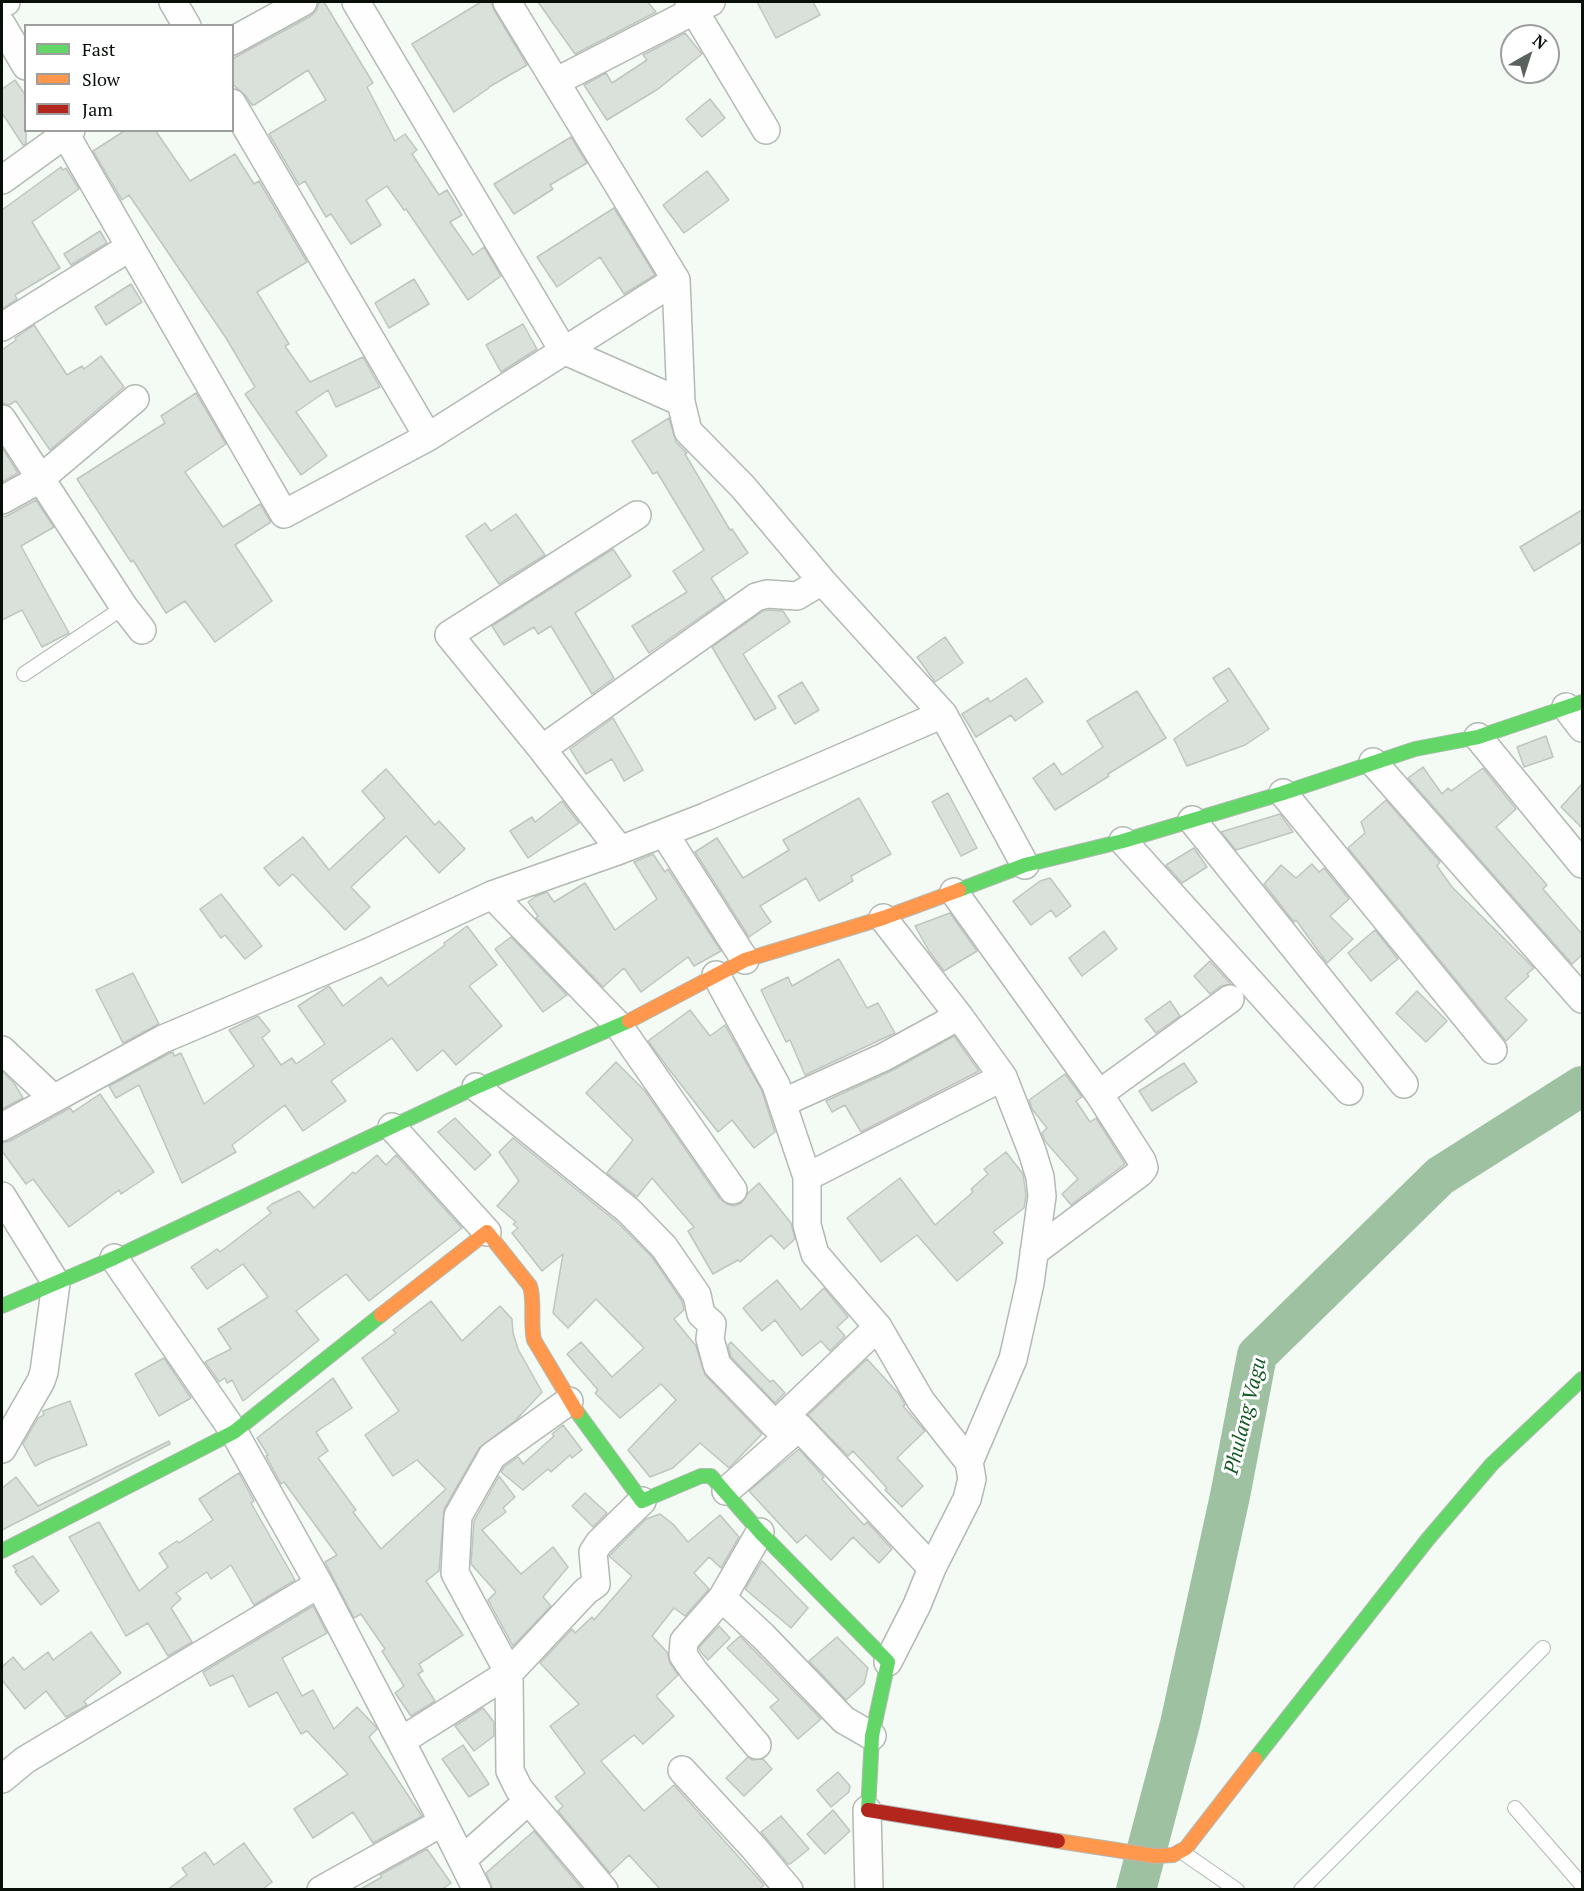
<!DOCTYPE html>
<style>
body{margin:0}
#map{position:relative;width:1584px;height:1891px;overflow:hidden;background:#f4faf4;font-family:"PT Serif",serif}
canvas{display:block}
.frame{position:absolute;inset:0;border:3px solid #080f09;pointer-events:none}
.legend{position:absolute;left:24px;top:24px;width:210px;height:108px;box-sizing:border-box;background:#fff;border:2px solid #9c9f9d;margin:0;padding:8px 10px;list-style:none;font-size:18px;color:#080f09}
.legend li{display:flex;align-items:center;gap:12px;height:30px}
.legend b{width:30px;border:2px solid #9c9f9d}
.north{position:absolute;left:1500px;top:24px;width:60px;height:60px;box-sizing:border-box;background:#fff;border:2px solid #9c9f9d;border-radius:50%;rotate:39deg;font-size:16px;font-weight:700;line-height:24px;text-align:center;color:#080f09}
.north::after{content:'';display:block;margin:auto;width:21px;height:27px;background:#5b615b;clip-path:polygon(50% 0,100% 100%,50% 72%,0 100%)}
</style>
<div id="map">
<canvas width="1584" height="1891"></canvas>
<div class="frame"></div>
<ul class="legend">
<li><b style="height:8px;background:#63d668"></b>Fast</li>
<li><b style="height:8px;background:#ff974d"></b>Slow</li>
<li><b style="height:8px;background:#b3261e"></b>Jam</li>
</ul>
<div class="north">N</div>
</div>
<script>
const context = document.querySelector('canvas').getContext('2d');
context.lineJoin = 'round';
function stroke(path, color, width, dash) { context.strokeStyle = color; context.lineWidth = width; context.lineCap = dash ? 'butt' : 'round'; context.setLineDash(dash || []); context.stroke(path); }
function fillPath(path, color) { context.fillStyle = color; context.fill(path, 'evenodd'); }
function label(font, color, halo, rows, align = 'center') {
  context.font = font + ' "PT Serif",serif'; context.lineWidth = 6; context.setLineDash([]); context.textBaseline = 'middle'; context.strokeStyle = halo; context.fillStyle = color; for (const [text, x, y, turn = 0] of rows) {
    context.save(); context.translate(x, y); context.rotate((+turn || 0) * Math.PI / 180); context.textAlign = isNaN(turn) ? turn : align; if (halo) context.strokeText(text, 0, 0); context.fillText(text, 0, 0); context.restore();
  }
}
const river = new Path2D(`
 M 1136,1890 L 1180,1724 L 1230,1496 L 1257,1355 L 1440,1176 L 1582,1086`);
const building = new Path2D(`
 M 319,2 L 324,2 L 373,83 L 367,87 L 395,141 L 405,134 L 417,150 L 412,154 L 439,195 L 447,190 L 462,215 L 450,222 L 473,255 L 484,247 L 501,276 L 468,300 L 406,209 L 404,210 L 387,186 L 366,200 L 381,225 L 351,244 L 331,214 L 326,217 L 305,181 L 299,185 L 269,134 L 326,100 L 308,70 L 254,105 L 252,105 L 245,95 L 232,84 L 232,59 L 311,16 L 317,10 Z
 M 481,2 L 491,2 L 494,10 L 527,65 L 489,87 L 489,88 L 454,112 L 412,44 Z
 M 538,2 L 648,2 L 656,12 L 575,54 Z
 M 757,2 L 813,2 L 820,15 L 776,38 Z
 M 685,33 L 702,54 L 658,89 L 607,120 L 584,85 L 606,73 L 612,83 L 647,60 L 643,55 Z
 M 15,80 L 26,96 L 26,144 L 23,145 L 2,113 L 2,89 Z
 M 710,99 L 725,118 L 702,137 L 686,119 Z
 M 126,130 L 155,130 L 190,181 L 235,154 L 254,184 L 259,181 L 307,262 L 257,292 L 289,344 L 285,346 L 310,382 L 363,357 L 380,387 L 336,407 L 328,390 L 296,412 L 327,456 L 301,475 L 245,394 L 255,387 L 226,338 L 129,195 L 122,200 L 93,151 Z
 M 571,137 L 587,163 L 550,185 L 553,189 L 514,214 L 494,184 Z
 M 61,167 L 63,170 L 66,168 L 79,189 L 32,222 L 60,268 L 15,295 L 17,299 L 2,309 L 2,210 Z
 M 707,171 L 729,200 L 684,233 L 663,205 Z
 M 614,208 L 655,275 L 624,294 L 600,257 L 557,287 L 537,257 Z
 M 100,231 L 107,243 L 71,265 L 64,254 Z
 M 414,279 L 429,304 L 389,328 L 375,303 Z
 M 131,284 L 142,302 L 106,325 L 95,307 Z
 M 523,324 L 537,349 L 501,372 L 486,345 Z
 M 34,325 L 67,375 L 82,366 L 84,369 L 101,356 L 124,387 L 50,450 L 16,401 L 9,405 L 2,403 L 2,350 L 16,340 L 15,338 Z
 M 196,393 L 226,444 L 185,472 L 223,527 L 260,504 L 271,522 L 235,545 L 272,601 L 215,642 L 185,601 L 166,613 L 133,560 L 131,562 L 77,479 L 165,423 L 161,416 Z
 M 669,418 L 676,442 L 687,453 L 685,454 L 730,530 L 732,529 L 748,553 L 711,578 L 725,600 L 649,653 L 632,626 L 687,592 L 673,571 L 704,550 L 657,472 L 653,474 L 632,441 Z
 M 2,447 L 18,473 L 2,482 Z
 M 36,500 L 54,527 L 21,546 L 69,633 L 42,647 L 22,610 L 2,620 L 2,516 L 5,517 Z
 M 1582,510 L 1582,542 L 1534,571 L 1520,547 Z
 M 516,514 L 545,555 L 499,584 L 466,536 L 485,523 L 491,531 Z
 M 613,549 L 631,576 L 575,613 L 614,678 L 592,694 L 551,626 L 538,634 L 534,627 L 504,645 L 492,626 Z
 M 769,610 L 783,611 L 790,622 L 743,654 L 776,708 L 755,720 L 712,647 L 763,611 Z
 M 945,637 L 963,663 L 935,682 L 917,657 Z
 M 1229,668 L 1269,729 L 1245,745 L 1187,766 L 1174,739 L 1228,701 L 1213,678 Z
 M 1026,678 L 1043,702 L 1015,721 L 1011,715 L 976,737 L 962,714 L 988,698 L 990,702 Z
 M 802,682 L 819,710 L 795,724 L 778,696 Z
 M 1137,691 L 1166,738 L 1108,774 L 1109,776 L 1055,810 L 1033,778 L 1054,763 L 1062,775 L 1103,747 L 1087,721 Z
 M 613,718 L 643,770 L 624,781 L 612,759 L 586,774 L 570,749 Z
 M 1546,736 L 1553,757 L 1524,767 L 1517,747 Z
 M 1423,767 L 1442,794 L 1448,788 L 1451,791 L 1483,768 L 1516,809 L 1496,827 L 1547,885 L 1543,889 L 1582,934 L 1582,955 L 1572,964 L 1408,778 Z
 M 386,769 L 435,825 L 439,821 L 465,849 L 439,873 L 406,836 L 351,887 L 370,907 L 345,930 L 293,874 L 279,886 L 264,868 L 303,837 L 329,870 L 385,818 L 362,791 Z
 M 1582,784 L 1582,828 L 1561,807 Z
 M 948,793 L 977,848 L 961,856 L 932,802 Z
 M 859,798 L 891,854 L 851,876 L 853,881 L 819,901 L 806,878 L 760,906 L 771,922 L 749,937 L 695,852 L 717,838 L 743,878 L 789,850 L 783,840 Z
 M 1386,800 L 1440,862 L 1437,866 L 1452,887 L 1534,968 L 1527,974 L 1529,976 L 1505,998 L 1527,1020 L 1506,1041 L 1348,848 L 1365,833 L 1361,822 Z
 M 562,801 L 579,823 L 528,858 L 510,831 L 532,817 L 535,822 Z
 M 1280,814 L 1293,832 L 1236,850 L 1221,832 Z
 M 1194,848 L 1207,867 L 1182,883 L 1166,865 Z
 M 653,854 L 665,872 L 668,869 L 721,951 L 694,966 L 688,957 L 641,992 L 624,968 L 603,987 L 536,918 L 538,916 L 528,902 L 536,896 L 547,892 L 554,902 L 585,883 L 615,930 L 657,899 L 634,862 Z
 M 1312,864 L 1319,872 L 1324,868 L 1349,899 L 1330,916 L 1353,939 L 1327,963 L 1296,920 L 1294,922 L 1264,884 L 1281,865 L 1296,878 Z
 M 1050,878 L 1071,906 L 1056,917 L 1051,910 L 1031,925 L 1013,901 L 1040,881 Z
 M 221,894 L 262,946 L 245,959 L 225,935 L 221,938 L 200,909 Z
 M 950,913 L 977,951 L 944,971 L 929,951 L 915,926 Z
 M 467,926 L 497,965 L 469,986 L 502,1026 L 456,1065 L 443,1050 L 417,1071 L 392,1038 L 331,1081 L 346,1101 L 303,1131 L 285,1105 L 232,1145 L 236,1152 L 182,1183 L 139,1085 L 116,1098 L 109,1086 L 170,1053 L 173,1052 L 174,1056 L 181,1053 L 204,1104 L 254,1066 L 229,1030 L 258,1016 L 270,1031 L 262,1038 L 281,1065 L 292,1058 L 296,1064 L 325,1044 L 298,1006 L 329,986 L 343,1006 L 381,977 L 388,986 L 445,945 L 444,943 Z
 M 1375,930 L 1398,959 L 1371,981 L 1348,953 Z
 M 1104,931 L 1117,949 L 1082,976 L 1069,958 Z
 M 511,937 L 567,995 L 543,1012 L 495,949 Z
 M 839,959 L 867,1008 L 878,1003 L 895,1033 L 805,1075 L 790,1040 L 786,1042 L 761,990 L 788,977 L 792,986 Z
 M 1210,961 L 1231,984 L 1221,986 L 1210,994 L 1194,976 Z
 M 133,973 L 159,1024 L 123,1043 L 96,990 Z
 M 1417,991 L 1447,1021 L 1426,1042 L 1396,1013 Z
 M 1170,1001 L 1180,1016 L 1156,1033 L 1145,1019 Z
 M 690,1010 L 710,1036 L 725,1025 L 762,1091 L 775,1132 L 754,1148 L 732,1120 L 718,1132 L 668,1068 L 648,1041 Z
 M 954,1036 L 979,1071 L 861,1132 L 845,1105 L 832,1112 L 826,1101 L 891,1071 Z
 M 616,1062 L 645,1091 L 720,1199 L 727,1204 L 734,1206 L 741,1203 L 748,1193 L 759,1183 L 791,1223 L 795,1239 L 784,1249 L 771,1235 L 740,1262 L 738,1260 L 713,1274 L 688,1231 L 694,1227 L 652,1178 L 637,1197 L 607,1173 L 633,1140 L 586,1093 Z
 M 1184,1063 L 1197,1082 L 1152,1111 L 1139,1091 Z
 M 2,1071 L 14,1083 L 23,1098 L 2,1109 Z
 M 1065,1074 L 1082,1097 L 1076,1101 L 1090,1122 L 1096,1118 L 1125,1164 L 1071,1205 L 1062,1194 L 1078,1179 L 1045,1141 L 1042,1133 L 1047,1128 L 1032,1109 L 1029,1100 Z
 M 100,1094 L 154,1172 L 121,1194 L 119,1190 L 69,1227 L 33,1179 L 26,1184 L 2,1151 L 2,1143 L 10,1141 L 70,1108 L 73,1112 Z
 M 455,1118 L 491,1155 L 475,1170 L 438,1132 Z
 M 513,1138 L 618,1223 L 652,1257 L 682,1301 L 684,1310 L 674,1319 L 696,1346 L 705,1375 L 762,1434 L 729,1468 L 700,1443 L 673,1468 L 650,1477 L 628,1450 L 676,1400 L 661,1384 L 620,1418 L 595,1393 L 598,1390 L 567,1354 L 581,1342 L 612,1377 L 644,1348 L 596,1299 L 568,1328 L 553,1313 L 563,1254 L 542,1271 L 512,1233 L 518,1228 L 513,1224 L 516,1222 L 497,1206 L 519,1181 L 499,1152 Z
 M 1006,1152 L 1023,1174 L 1026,1196 L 1024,1208 L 993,1232 L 1003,1243 L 957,1281 L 917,1235 L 881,1262 L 847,1218 L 900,1178 L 935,1225 L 973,1192 L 971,1189 L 988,1174 L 984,1169 Z
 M 377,1155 L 386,1165 L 396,1155 L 462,1228 L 369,1301 L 346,1274 L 296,1311 L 319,1340 L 243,1401 L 232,1380 L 227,1383 L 225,1378 L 219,1382 L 205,1362 L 231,1349 L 218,1329 L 268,1297 L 243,1264 L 207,1289 L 191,1267 L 217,1249 L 220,1252 L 271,1213 L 267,1208 L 272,1204 L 299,1191 L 314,1208 L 353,1172 L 355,1174 Z
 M 777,1280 L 801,1310 L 824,1288 L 848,1317 L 837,1327 L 845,1336 L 830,1351 L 821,1341 L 802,1356 L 775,1320 L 762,1331 L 743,1308 Z
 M 431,1301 L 462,1341 L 500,1306 L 512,1319 L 513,1333 L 518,1349 L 542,1392 L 516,1420 L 479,1448 L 444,1509 L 439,1571 L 426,1581 L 463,1635 L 419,1664 L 423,1671 L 418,1674 L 435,1701 L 411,1716 L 395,1693 L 404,1686 L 382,1651 L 385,1649 L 361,1614 L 354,1618 L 325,1562 L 337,1555 L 284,1482 L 281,1484 L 266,1456 L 268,1455 L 257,1438 L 333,1378 L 352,1408 L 316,1432 L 328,1451 L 318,1458 L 356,1510 L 353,1512 L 381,1549 L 446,1489 L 417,1460 L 393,1476 L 365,1435 L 399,1411 L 362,1358 L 396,1333 L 393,1330 Z
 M 731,1342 L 770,1382 L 773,1380 L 785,1393 L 775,1403 L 731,1357 L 728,1345 Z
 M 164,1358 L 191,1398 L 159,1416 L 135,1374 Z
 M 867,1359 L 899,1394 L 905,1405 L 903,1406 L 925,1431 L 897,1458 L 923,1486 L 902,1507 L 885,1490 L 887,1488 L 853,1451 L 848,1456 L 808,1415 Z
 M 70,1401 L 87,1445 L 47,1460 L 35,1466 L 23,1444 L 38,1418 L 44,1415 L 43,1411 Z
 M 563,1425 L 582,1450 L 572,1458 L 570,1455 L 551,1472 L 548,1469 L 523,1490 L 501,1472 L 504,1467 L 518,1457 L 523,1464 L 554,1436 L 552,1434 Z
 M 169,1441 L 170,1444 L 2,1530 L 2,1488 L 16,1477 L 38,1506 Z
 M 799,1449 L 824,1477 L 822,1479 L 864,1525 L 867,1522 L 892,1549 L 879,1563 L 853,1537 L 831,1560 L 806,1535 L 797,1543 L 749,1491 Z
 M 239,1473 L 254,1501 L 251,1503 L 295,1580 L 254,1605 L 231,1565 L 211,1579 L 207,1572 L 176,1593 L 181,1599 L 171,1608 L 192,1642 L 168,1656 L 148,1623 L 126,1636 L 69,1537 L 99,1522 L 139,1591 L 168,1567 L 159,1553 L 177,1541 L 179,1543 L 213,1520 L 199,1499 Z
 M 499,1476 L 515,1497 L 503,1508 L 506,1512 L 482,1530 L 521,1574 L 553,1547 L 568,1567 L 543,1597 L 551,1606 L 513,1646 L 488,1600 L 496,1592 L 471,1564 L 474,1521 Z
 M 585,1493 L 607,1513 L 593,1527 L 572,1506 Z
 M 660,1514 L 673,1524 L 688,1542 L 720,1515 L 739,1537 L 721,1568 L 709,1557 L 694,1573 L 709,1589 L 685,1616 L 674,1608 L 652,1636 L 667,1652 L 670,1663 L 678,1675 L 656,1696 L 674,1716 L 643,1744 L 634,1735 L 601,1761 L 644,1811 L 674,1785 L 764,1885 L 759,1890 L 661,1890 L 629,1855 L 610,1873 L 558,1811 L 563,1806 L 555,1797 L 585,1773 L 550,1726 L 579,1704 L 540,1663 L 572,1629 L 575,1633 L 592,1617 L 594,1620 L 632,1576 L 609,1556 L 646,1519 Z
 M 33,1556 L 59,1591 L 41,1605 L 15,1572 L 17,1571 L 13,1566 Z
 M 762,1561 L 808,1608 L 791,1628 L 745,1589 Z
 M 313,1606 L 327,1633 L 282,1658 L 302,1696 L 313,1690 L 334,1729 L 357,1707 L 376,1727 L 377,1729 L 369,1737 L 422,1816 L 373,1843 L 353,1812 L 313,1838 L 294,1809 L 348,1774 L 307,1731 L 301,1734 L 277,1692 L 249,1707 L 233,1675 L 210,1686 L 203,1672 Z
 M 719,1626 L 730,1638 L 708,1660 L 700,1651 L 699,1647 Z
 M 91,1632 L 121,1673 L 84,1701 L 87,1705 L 66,1717 L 46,1691 L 25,1709 L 2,1680 L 2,1667 L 13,1657 L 24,1670 L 48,1652 L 53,1660 Z
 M 740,1636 L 821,1719 L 798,1739 L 770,1707 L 779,1700 L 727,1648 Z
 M 837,1637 L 868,1668 L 864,1684 L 846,1700 L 809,1661 Z
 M 483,1708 L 494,1722 L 494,1736 L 474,1751 L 455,1726 Z
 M 463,1745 L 489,1784 L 469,1797 L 442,1759 Z
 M 748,1757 L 752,1760 L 763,1759 L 772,1769 L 744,1796 L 726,1778 Z
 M 838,1772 L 850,1786 L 849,1792 L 831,1807 L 817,1790 Z
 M 833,1810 L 850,1831 L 825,1854 L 807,1834 Z
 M 781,1816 L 809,1849 L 790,1864 L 788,1864 L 761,1832 Z
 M 534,1831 L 583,1890 L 493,1890 L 486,1873 Z
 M 244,1843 L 272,1882 L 262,1890 L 167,1890 L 187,1875 L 182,1868 L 205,1852 L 214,1865 Z
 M 427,1849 L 451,1883 L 441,1890 L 359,1890 L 382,1877 L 380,1875 Z`);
const lane = new Path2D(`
 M 24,674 L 124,607
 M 1515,1808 L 1582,1885
 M 1182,1852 L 1237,1890
 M 1301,1890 L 1543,1648`);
const street = new Path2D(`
 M 173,2 L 187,26
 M 356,2 L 563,350 L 681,402
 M 507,2 L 676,280 L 681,402 L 688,431 L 743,487 L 822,581 L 943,714 L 1025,865
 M 689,2 L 766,130
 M 2,4 L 6,2
 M 2,25 L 26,66
 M 232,41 L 303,2
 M 557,81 L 711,2
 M 232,103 L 428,437
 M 63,130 L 284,514 L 428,437 L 676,280
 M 2,180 L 71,130
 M 2,327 L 130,247
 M 2,419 L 124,607 L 142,630
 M 2,500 L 40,479 L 135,399
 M 1566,707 L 1582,728
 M 1478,737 L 1582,864
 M 542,749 L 756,597 L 767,594 L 797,596 L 822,581
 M 1373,762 L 1582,999
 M 1283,793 L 1493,1050
 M 1192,820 L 1404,1084
 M 664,833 L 745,960
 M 1123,841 L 1349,1091
 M 620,850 L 542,749 L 449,635 L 637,515
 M 954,892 L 1099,1094 L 1142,1161 L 1144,1168 L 1140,1173 L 1034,1252
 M 492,895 L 619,1026 L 733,1190
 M 883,918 L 959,1016 L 1003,1077 L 1032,1151 L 1040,1177 L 1042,1196 L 1030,1283 L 1013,1359 L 969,1462
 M 716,975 L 776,1085 L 807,1177 L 807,1225 L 815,1254 L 878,1327 L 921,1401 L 969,1462 L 972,1479 L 967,1499 L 932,1568 L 917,1605 L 888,1662
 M 2,1050 L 53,1098
 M 476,1087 L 629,1211 L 664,1247 L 697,1295 L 701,1314 L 712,1324 L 710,1339 L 717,1365 L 775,1425 L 878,1327
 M 1099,1094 L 1230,999
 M 782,1103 L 884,1057 L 959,1016
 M 2,1127 L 163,1039 L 369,952 L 492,895 L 620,850 L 705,817 L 943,714
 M 392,1127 L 487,1232
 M 807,1177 L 1003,1077
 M 2,1196 L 56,1283 L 44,1372 L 41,1381 L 2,1449
 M 114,1258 L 234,1432 L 319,1584 L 443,1822 L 477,1890
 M 775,1425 L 799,1427 L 932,1568
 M 726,1491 L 799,1427
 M 722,1598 L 763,1636 L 844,1720 L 872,1736
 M 401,1741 L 509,1673 L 455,1573 L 458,1516 L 492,1456 L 569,1401
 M 757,1745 L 694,1671 L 683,1655 L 684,1641 L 722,1598 L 760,1532
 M 682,1770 L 754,1848 L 789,1890
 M 2,1779 L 25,1760 L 319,1584
 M 867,1810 L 869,1890
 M 462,1860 L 528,1801
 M 321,1890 L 443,1822
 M 604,1890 L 519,1789 L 510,1771 L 509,1673 L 586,1591 L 596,1584 L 593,1552 L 599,1543 L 642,1501`);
const fast = new Path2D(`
 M 959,890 L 1025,865 L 1123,841 L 1283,793 L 1415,749 L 1478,737 L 1582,702
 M 2,1306 L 114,1258 L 476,1087 L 629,1021
 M 577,1412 L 642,1501 L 701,1476 L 711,1476 L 760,1532 L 888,1662 L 872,1736 L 868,1810
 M 2,1551 L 234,1432 L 381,1315
 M 1255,1759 L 1428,1539 L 1492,1464 L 1582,1379`);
const slow = new Path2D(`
 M 629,1021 L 745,960 L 883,918 L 959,890
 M 381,1315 L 487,1232 L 530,1286 C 535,1303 530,1322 534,1340 L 577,1412
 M 1058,1841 L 1155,1856 L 1173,1855 L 1186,1848 L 1255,1759`);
const jam = new Path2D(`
 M 868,1810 L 1058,1841`);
const waterNames = [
 ["Phulang Vagu",1246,1416,-76]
];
stroke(river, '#9ec1a1', 40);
fillPath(building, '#dae0da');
stroke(building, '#bfc5bf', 1.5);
stroke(lane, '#b3b9b3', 16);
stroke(street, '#b3b9b3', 30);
stroke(fast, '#b3b9b3', 16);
stroke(slow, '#b3b9b3', 16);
stroke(jam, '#b3b9b3', 16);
stroke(lane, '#fdfefd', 14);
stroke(street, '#fdfefd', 27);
stroke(fast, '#63d668', 14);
stroke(slow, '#ff974d', 14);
stroke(jam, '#b3261e', 14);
label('italic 20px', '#135923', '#fff', waterNames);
</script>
